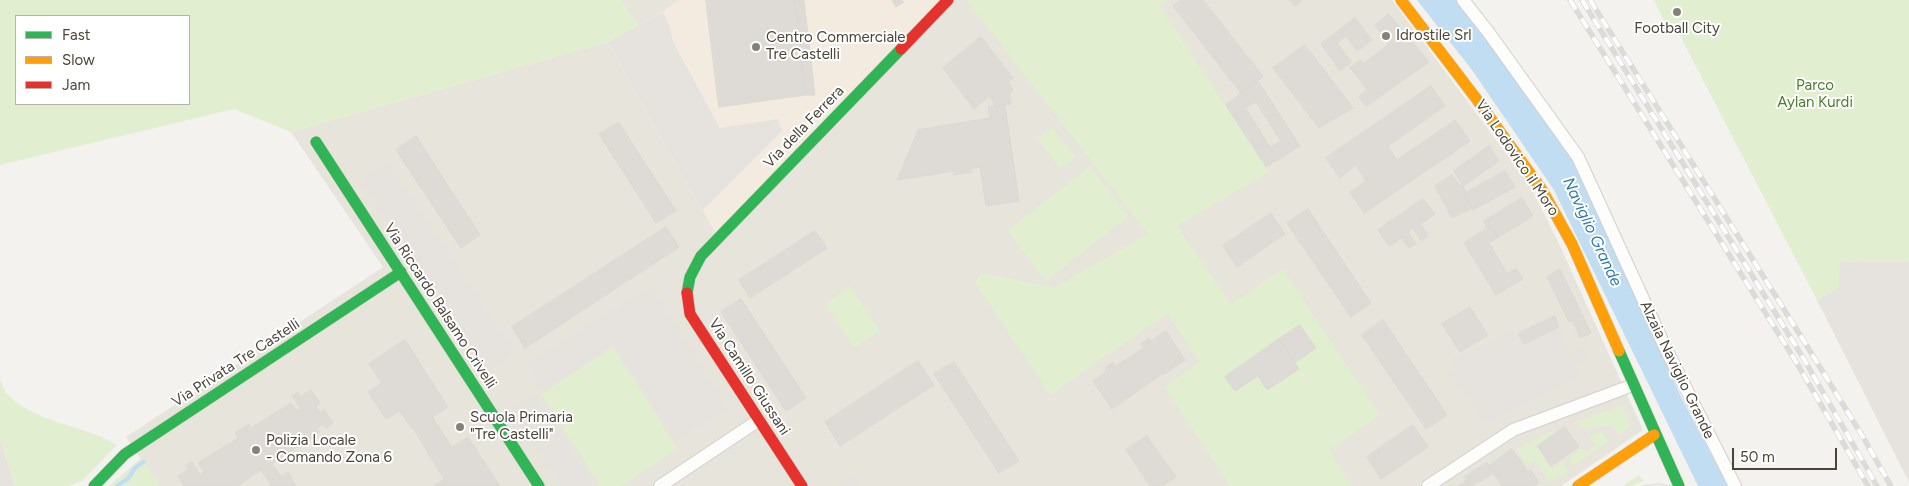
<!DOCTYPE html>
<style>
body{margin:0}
#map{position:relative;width:1909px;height:486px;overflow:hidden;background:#f4f2ee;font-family:Figtree,sans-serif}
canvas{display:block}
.legend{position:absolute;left:15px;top:15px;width:175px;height:90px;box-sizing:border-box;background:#fff;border:1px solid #b7b4b0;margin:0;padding:6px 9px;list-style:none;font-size:15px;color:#4b4439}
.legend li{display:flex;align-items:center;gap:10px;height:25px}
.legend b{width:25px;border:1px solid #b7b4b0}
.scale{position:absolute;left:1732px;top:448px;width:105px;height:22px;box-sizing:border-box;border:2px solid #4b4439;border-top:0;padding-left:6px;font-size:15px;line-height:18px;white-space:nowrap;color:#4b4439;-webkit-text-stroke:4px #fff;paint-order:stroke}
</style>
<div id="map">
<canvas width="1909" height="486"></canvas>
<ul class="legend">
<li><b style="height:6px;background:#30b455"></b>Fast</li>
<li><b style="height:6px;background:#ff9f0a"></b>Slow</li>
<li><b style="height:6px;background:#e5322d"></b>Jam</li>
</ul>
<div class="scale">50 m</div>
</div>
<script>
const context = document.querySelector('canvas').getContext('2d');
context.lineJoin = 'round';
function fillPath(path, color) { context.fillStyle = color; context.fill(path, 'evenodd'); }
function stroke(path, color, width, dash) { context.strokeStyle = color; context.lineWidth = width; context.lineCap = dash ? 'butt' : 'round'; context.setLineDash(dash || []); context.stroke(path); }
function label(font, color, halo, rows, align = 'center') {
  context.font = font + ' Figtree,sans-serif'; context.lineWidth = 4; context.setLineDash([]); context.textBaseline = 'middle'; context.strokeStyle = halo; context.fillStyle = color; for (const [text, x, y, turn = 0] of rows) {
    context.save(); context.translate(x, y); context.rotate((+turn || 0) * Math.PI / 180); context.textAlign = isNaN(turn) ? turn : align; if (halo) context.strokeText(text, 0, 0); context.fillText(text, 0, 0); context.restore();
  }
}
const residential = new Path2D(`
 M 621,0 L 678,0 L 663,12 L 638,26 Z
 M 940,0 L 1392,0 L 1531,187 L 1561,248 L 1643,430 L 1561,486 L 159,486 L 126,437 L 383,267 L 291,132 L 608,42 L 702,211 Z`);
const commercial = new Path2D(`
 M 678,0 L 940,0 L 716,234 L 608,42 L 663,12 Z`);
const industrial = new Path2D(`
 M 1839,261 L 1909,262 L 1909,482 L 1817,300 L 1839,287 Z
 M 0,440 L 15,486 L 0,486 Z`);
const green = new Path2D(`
 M 0,0 L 621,0 L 638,26 L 608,42 L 291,132 L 234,109 L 0,165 ZM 16,16 L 189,16 L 189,104 L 16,104 Z
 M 968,0 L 1168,0 L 1160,6 L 1269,172 L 1177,226 L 1231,304 L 1283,269 L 1380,415 L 1329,450 L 1352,486 L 1230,486 L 1164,387 L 1200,362 L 1167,314 L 1050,395 L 975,283 L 980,273 L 1055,287 L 1148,234 L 967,1 Z
 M 1654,0 L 1909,0 L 1909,262 L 1840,261 L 1839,287 L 1817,300 L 1674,24 L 1667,27 Z
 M 1052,127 L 1075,157 L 1060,169 L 1037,138 Z
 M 1090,166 L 1129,216 L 1046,281 L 1007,231 Z
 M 850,286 L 880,331 L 854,348 L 825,303 Z
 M 613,347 L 678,449 L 621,486 L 600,486 L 541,394 Z
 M 0,379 C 2,383 3,389 6,393 C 35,424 83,424 117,445 L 82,481 L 68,486 L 15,486 L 0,440 Z
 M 1622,405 L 1631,426 L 1619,435 L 1612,426 L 1581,428 L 1578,421 Z
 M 1554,430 L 1555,432 L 1536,446 L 1552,469 L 1563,461 L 1568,470 L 1549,483 L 1535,460 L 1527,465 L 1516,449 Z
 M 1602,432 L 1609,441 L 1573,466 L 1568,459 L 1582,448 L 1586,453 L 1595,445 L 1588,436 Z
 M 141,458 L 159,486 L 109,486 Z
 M 1639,475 L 1643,481 L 1632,486 L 1623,486 Z`);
const parking = new Path2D(`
 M 663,12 L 671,30 L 672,40 L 720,128 L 778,119 L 782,131 L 702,211 L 608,42 Z
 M 387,163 L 515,353 L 489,371 L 361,180 Z
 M 651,286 L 727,408 L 676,441 L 615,344 L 541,390 L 526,365 Z
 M 1559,327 L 1570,355 L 1584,348 L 1587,353 L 1589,360 L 1575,366 L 1580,376 L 1486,423 L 1450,373 L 1458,370 L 1452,357 L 1513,330 L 1524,344 Z
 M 535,394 L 594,486 L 562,486 L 512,409 Z
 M 854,475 L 861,486 L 836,486 Z`);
const water = new Path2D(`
 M 1417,0 L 1456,0 L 1484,35 L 1572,160 L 1682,399 L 1728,486 L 1698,486 L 1554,190 L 1472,70 Z`);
const stream = new Path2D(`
 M 129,477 L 135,468 L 143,462
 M 117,486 L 127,479`);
const building = new Path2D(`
 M 706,0 L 795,0 L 806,95 L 719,107 Z
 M 795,0 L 804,0 L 815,95 L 806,95 Z
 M 892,0 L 902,0 L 904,2 L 896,7 Z
 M 1181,0 L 1203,0 L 1263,76 L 1241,93 L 1173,6 Z
 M 1290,0 L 1302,0 L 1295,6 Z
 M 1389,14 L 1429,62 L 1366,106 L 1359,97 L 1367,89 L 1350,68 L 1360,60 L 1363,64 L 1389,44 L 1375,25 Z
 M 1355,18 L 1372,40 L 1357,51 L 1341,29 Z
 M 1341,29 L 1346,36 L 1337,43 L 1351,62 L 1340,71 L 1321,44 Z
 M 981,37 L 1013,78 L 1008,82 L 1013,90 L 1009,94 L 1011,104 L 995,106 L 990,96 L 974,109 L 943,68 Z
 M 1305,45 L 1353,108 L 1319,128 L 1273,68 Z
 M 1258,81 L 1300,146 L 1266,167 L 1254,148 L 1266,141 L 1270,147 L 1281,141 L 1256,102 L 1233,116 L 1226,105 Z
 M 1431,86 L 1445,106 L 1388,146 L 1397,160 L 1455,120 L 1470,141 L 1364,213 L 1350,192 L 1366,181 L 1356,165 L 1340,178 L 1326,158 Z
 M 1005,105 L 1019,201 L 986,206 L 980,167 L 969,169 L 972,172 L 953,175 L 955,171 L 897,180 L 918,130 L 990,118 L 988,107 Z
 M 1246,109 L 1266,141 L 1254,148 L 1233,116 Z
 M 619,123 L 676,211 L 656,223 L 599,134 Z
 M 416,136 L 480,235 L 461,248 L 396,150 Z
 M 1489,146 L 1499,161 L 1463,186 L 1454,171 Z
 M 1505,171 L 1515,187 L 1473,210 L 1464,194 Z
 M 1452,175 L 1461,187 L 1463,186 L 1466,193 L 1464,194 L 1472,208 L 1452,218 L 1435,186 Z
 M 1522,198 L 1533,216 L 1497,238 L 1491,226 L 1487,228 L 1484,221 Z
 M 1423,199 L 1435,214 L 1421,224 L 1428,236 L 1421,241 L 1413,228 L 1408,232 L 1416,244 L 1409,248 L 1401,238 L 1389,246 L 1378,230 Z
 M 1308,209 L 1371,303 L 1351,317 L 1287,223 Z
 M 1271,213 L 1285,234 L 1237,267 L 1223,246 Z
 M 1491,226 L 1497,238 L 1489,243 L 1507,273 L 1516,269 L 1523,279 L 1496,295 L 1464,243 Z
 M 666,227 L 679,247 L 525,348 L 512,327 Z
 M 815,231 L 827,248 L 750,298 L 739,280 Z
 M 1560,269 L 1591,333 L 1580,338 L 1573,321 L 1569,322 L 1547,277 Z
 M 741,299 L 806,398 L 786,411 L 721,312 Z
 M 1470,307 L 1488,335 L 1460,352 L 1442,324 Z
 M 1555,316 L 1559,327 L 1524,344 L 1518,334 Z
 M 1383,320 L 1447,415 L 1426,429 L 1362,335 Z
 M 1300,325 L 1316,348 L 1294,363 L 1279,339 Z
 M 1166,331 L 1185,360 L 1163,375 L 1162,374 L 1112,409 L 1093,381 L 1107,371 L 1105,368 L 1113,362 L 1116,366 L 1144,348 L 1141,344 L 1149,338 L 1151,341 Z
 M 1279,339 L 1299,369 L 1267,390 L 1258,376 L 1235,391 L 1225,377 Z
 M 405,340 L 448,407 L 432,417 L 452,447 L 468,437 L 500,486 L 434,486 L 444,479 L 413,428 L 412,429 L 400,411 L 386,419 L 368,392 L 382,383 L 369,364 Z
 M 918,361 L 934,385 L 840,446 L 825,422 Z
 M 954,362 L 1019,461 L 999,473 L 934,374 Z
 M 311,390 L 320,403 L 316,407 L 320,413 L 324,410 L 333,423 L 326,428 L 323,424 L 317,428 L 320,432 L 272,464 L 281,477 L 288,472 L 296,486 L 267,486 L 271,484 L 261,470 L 238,486 L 184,486 L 178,476 L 189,469 L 186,465 L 192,462 L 200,475 L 204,472 L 198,463 L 238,438 L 235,433 L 249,424 L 251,428 L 291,403 L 297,411 L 301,409 L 292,396 L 298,392 L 300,397 Z
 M 1413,425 L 1428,447 L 1381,479 L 1367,457 Z
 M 1565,427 L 1579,447 L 1551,466 L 1538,446 Z
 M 1147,436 L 1176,477 L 1162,486 L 1150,486 L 1126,450 Z
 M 1512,449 L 1528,472 L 1531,470 L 1539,483 L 1534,486 L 1502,486 L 1489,466 Z
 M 1487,463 L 1494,473 L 1472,486 L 1465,477 Z
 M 1467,480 L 1472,486 L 1458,486 Z`);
const street = new Path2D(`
 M 1463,0 L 1489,33 L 1578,157 L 1666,349 L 1735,486
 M 660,486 L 759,420
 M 1428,486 L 1513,430 L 1633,385`);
const fast = new Path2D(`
 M 316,142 L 539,486
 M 687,293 L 690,277 L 701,256 L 901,49
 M 1619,351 L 1679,486
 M 94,486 L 125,454 L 401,272`);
const slow = new Path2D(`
 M 1401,0 L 1475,97 L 1542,190 L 1572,244 L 1619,351
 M 1578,486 L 1654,435`);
const jam = new Path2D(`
 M 901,49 L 948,0
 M 687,293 L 690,314 L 802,486`);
const tram = new Path2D(`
 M 1642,486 L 1659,484 L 1672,486`);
const rail = new Path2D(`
 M 1570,0 L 1798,365 L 1868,486
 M 1582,0 L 1805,361 L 1877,486
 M 1590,0 L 1802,338 L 1863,437 L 1891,486`);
const markers = [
 [1677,12,5,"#868178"],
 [1386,36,5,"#868178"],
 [756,47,5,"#868178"],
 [460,427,5,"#868178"],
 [256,450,5,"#868178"]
];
const poiNames = [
 ["Football City",1677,29,"center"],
 ["Idrostile Srl",1396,36],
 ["Centro Commerciale",766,38],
 ["Tre Castelli",766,55],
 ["Scuola Primaria",470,418],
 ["\"Tre Castelli\"",470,435],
 ["Polizia Locale",266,441],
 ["- Comando Zona 6",266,458]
];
const parkNames = [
 ["Parco",1815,86],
 ["Aylan Kurdi",1815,103]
];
const streetNames = [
 ["Via della Ferrera",804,127,-46],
 ["Via Lodovico il Moro",1517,158,56],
 ["Via Riccardo Balsamo Crivelli",440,306,57],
 ["Via Privata Tre Castelli",236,363,-33],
 ["Alzaia Naviglio Grande",1677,370,64],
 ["Via Camillo Giussani",749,377,57]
];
const waterNames = [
 ["Naviglio Grande",1592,232,65]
];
fillPath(residential, '#e7e4dc');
fillPath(commercial, '#f3ebdf');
fillPath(industrial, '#e6e2de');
fillPath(green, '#e1eecf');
fillPath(parking, '#e6e3df');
fillPath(water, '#c0ddf1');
stroke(stream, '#c0ddf1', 4.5);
fillPath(building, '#dedbd6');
stroke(building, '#dcd9d4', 1);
stroke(street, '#d2d0cb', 14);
stroke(fast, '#d3cfc5', 12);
stroke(slow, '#d3cfc5', 12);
stroke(jam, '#d3cfc5', 12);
stroke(street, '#fdfdfc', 12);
stroke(fast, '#30b455', 11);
stroke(slow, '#ff9f0a', 11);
stroke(jam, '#e5322d', 11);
stroke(tram, '#dbdbda', 1);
stroke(rail, '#dbdbda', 5.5);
stroke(rail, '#fff', 4, [11]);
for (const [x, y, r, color] of markers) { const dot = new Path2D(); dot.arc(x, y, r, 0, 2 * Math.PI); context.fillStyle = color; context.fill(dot); stroke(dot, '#fff', 2); }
label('15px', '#4b4439', '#fff', poiNames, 'left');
label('15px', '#4a7f2a', '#fff', parkNames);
label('15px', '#4b4439', '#fff', streetNames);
label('italic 16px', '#2e7ab2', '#fff', waterNames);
</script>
